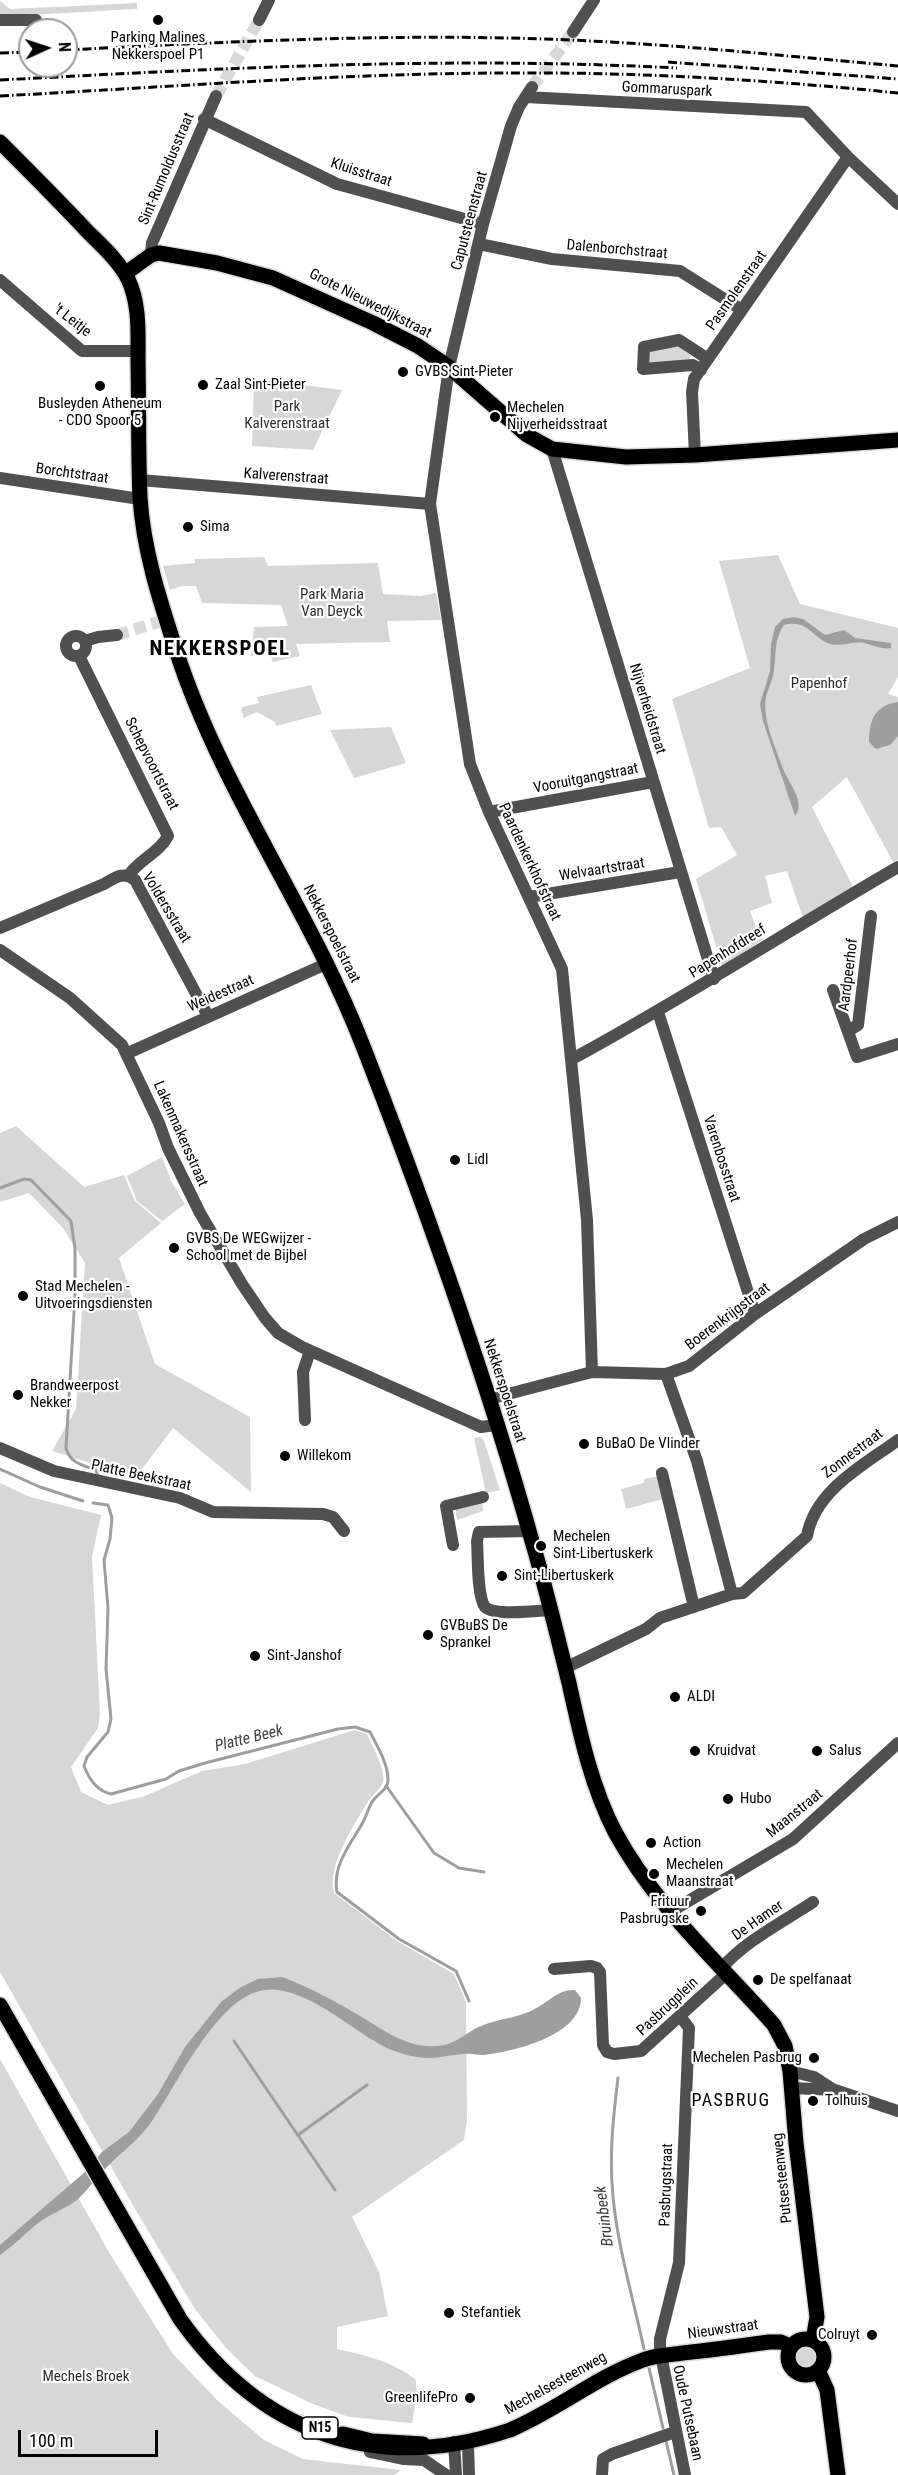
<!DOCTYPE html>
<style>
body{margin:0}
#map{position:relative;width:898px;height:2475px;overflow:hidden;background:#fff;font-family:"Roboto Condensed",sans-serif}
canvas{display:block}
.north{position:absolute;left:18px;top:18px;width:60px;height:60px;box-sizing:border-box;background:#fff;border:2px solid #999;border-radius:50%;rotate:87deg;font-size:16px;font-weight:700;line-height:24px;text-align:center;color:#000}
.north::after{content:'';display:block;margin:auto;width:21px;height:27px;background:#000;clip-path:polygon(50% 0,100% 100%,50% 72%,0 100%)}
.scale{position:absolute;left:18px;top:2430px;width:140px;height:27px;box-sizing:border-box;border:3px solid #000;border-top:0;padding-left:8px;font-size:18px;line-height:21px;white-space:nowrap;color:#000;-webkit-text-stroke:4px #fff;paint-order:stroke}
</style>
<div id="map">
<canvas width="898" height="2475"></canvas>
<div class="north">N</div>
<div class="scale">100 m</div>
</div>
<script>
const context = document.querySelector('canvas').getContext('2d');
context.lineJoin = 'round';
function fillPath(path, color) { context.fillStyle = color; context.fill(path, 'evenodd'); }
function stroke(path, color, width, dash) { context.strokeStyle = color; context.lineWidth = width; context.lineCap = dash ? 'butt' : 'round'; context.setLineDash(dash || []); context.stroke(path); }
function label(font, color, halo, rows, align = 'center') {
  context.font = font + ' "Roboto Condensed",sans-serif'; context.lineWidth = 4.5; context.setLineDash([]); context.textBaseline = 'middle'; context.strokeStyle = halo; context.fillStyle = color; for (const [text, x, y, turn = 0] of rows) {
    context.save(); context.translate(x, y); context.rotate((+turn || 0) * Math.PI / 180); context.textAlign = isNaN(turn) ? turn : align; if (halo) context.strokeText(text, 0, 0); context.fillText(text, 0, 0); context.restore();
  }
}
const green = new Path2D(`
 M 0,1 L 10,9 L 137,3 L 137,9 L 11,16 L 0,14 Z
 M 678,346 L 691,356 L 689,360 L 647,363 L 648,351 Z
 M 254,379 L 342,390 L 313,450 L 252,446 Z
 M 778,555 L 800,604 L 898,628 L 898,677 L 888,694 L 898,697 L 898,860 L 893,862 L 847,777 L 812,807 L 853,887 L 803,918 L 787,871 L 765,876 L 772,903 L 750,911 L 760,938 L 764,939 L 722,966 L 696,879 L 737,855 L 721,827 L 709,828 L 672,699 L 750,668 L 719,561 Z
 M 264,557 L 268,566 L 378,563 L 383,594 L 421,596 L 436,593 L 441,620 L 387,621 L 390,642 L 296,644 L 300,656 L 273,662 L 269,653 L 251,656 L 254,627 L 288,626 L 281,605 L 202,603 L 196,586 L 182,586 L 170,590 L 163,566 L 195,563 L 195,559 Z
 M 311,685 L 322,714 L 276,726 L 275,722 L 257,712 L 244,718 L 241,710 L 243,707 L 259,703 L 257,697 Z
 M 391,727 L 406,763 L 354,778 L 330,730 Z
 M 16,1126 L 84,1187 L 124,1175 L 135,1201 L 161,1223 L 119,1258 L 155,1364 L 250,1417 L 251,1492 L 173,1428 L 136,1477 L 52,1451 L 76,1409 L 85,1263 L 63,1228 L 29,1193 L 0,1202 L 0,1133 Z
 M 162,1157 L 171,1181 L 185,1204 L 162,1221 L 137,1201 L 127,1176 Z
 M 481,1437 L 484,1441 L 500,1490 L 486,1493 L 474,1438 Z
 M 658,1476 L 663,1499 L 626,1509 L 621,1489 L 644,1483 L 644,1479 Z
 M 0,1483 L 30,1497 L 101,1515 L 92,1557 L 100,1713 L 98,1728 L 71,1767 L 81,1792 L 108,1805 L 145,1796 L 202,1771 L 245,1764 L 355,1730 L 367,1734 C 372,1745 386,1771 383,1782 C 381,1789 373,1794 369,1800 C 354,1825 327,1865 334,1893 L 397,1941 L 454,1974 L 466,2002 L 467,2121 L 464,2140 L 352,2217 L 379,2272 L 388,2316 L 337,2327 L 337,2349 C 365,2355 394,2362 416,2380 L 417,2397 L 412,2423 L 349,2417 L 313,2404 L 255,2376 L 226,2348 L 195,2309 L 138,2214 L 0,1972 Z
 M 482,1500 L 483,1511 L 457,1520 L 455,1507 Z
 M 0,2059 L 110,2254 L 173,2354 L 219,2402 L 264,2440 L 303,2459 L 401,2470 L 394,2475 L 0,2475 Z
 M794 2356a12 12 0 1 1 24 0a12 12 0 1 1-24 0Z`);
const water = new Path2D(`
 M 793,617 L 803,619 L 825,635 L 844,630 L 855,638 L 891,643 L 891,648 C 883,650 873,645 864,643 C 852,641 842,647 830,644 C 811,637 808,619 784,625 C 774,640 776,654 774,670 C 773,680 768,688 766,697 C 762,719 775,746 782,766 C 787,781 807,803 795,816 L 763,721 L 760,704 L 770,671 L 771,644 L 775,627 L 783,619 Z
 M 898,702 L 898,736 L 890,745 L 876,749 L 869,742 C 869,720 875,705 898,702 Z
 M 282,1977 C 309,1987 335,2001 360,2016 C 384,2030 406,2048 436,2046 C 457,2045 464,2033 481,2026 C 500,2018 521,2018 538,2007 C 551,2000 559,1989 575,1990 L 581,1998 C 581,2036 512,2052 483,2055 C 477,2055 471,2053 465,2054 C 453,2054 441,2058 429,2058 C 415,2058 402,2054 389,2049 C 354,2033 305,1984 264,1990 C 217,1997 177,2085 152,2121 C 141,2138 125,2149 111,2163 C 99,2174 89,2189 77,2200 C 65,2209 50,2214 38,2223 C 25,2234 14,2245 0,2255 L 0,2245 L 85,2172 L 102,2152 L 129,2132 L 158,2094 L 185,2047 L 222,2001 L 241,1987 L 258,1979 Z`);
const stream = new Path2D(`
 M 0,1188 L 24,1179 L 31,1180 L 71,1221 L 75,1249 L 75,1295 L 66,1448 C 70,1463 82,1465 96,1470 L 98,1476
 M 0,1469 L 40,1487 L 83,1501
 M 93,1503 L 108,1505 L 112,1518 L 110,1539 L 104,1560 L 108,1608 L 106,1669 L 111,1719 L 108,1732 L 87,1757 L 84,1766 C 89,1779 97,1791 111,1794 L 166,1779 L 179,1771 L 205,1763 L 338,1729 L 355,1727 L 370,1732 C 377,1746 388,1763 388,1780 C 388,1790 377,1794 372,1802 C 368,1809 366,1817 362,1824 C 350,1845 332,1866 337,1892 L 399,1939 L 456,1971 L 469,2001
 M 387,1787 L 434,1853 L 459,1868 L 484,1872
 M 234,2041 L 335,2190
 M 618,2078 C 613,2118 609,2157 613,2197 C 618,2248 633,2298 644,2349
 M 298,2135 L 367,2085
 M 649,2368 L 663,2428
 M 666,2441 L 674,2475`);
const minorTunnel = new Path2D(`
 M 532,87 L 573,32
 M 216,96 L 259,20
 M 117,635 L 158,622`);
const minor = new Path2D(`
 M 0,20 L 36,20
 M 259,20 L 269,0
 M 573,32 L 594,0
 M 532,87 L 519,107 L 511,126 L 483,224 L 449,367 L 430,504 L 470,764 L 489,812 L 562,969 L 587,1220 L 592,1372
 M 526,97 L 806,112 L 848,157 L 898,204
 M 204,119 L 337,184 L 483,224
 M 479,244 L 552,259 L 680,271 L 742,310
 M 151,255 L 152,243 L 216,96
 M 0,280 L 82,351 L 138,351
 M 701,370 L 693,365 L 643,369 L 644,347 L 679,340 L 708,359
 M 552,449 L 714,979
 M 695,455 L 692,392 L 694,379 L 848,157
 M 0,478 L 140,499
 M 140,480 L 430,504
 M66 646a10 10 0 1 1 20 0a10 10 0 1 1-20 0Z
 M 85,641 L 98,637 L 117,635
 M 79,656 L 168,836 C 159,853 140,859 129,875
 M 489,812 L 653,782
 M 529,897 L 680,872
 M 0,928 L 104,884 C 116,877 124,871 135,880 L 208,1016
 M 0,950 L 70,998 L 122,1045 L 159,1123 L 168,1148 L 200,1213 L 242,1284 L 265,1318 L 278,1333 L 302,1347 L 481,1427 L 496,1425
 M 833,990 L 857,1057 L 898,1044
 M 658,1012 L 755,1314
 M 848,1031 L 858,1025 L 871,916
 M 128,1053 L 328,963
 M 572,1059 C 683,999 789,930 898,867
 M 666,1374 L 697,1461 L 732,1594
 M 489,1399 L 592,1372 L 666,1374 L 689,1366 L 755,1314 L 864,1239 L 898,1222
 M 305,1420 L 303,1372 L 310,1351
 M 0,1448 L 54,1471 L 180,1498 L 213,1512 L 323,1514 L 333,1517 L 344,1531
 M 662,1473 L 694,1607
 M 530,1531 L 479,1532 L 477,1541 C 478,1555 477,1597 485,1607 C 494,1616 536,1611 550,1610
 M 453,1545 L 446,1506 L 483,1497
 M 565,1668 L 646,1629 L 660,1618 L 732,1594 L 743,1593 L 807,1536 C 815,1490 864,1465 898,1440
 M 670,1912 L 793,1839 L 898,1743
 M 722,1968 C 745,1941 783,1922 813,1902
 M 554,1969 L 591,1966 L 597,1968 L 600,1972 L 603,2045 L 607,2052 L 614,2054 L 641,2051 L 727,1973
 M 680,2016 L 689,2028 L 679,2263 L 660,2339 L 660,2350 L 685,2475
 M 790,2071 L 814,2077 L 834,2090
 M 792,2088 L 835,2090 L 898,2111
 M 454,2442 L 456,2475
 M 468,2444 L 469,2475
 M 370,2452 L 403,2459 L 424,2460 L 446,2475
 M 602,2475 L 603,2459 L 612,2454 L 675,2432`);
const major = new Path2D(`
 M 0,142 C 30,172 59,201 88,232 C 102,246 119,261 128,279 C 140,304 138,334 138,361 C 139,406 138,452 140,497 C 143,549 160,601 176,650 C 221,790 310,909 363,1046 C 426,1208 485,1373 532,1541 C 546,1588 557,1635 569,1683 C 580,1733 591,1786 615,1832 C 655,1906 719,1963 774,2025 L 785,2046 L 790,2071 L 796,2143 L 817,2317 L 813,2340
 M 126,273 L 151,255 L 159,253 L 217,263 L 273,278 L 373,323 L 418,346 L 449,367 L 527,435 L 552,449 L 626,457 L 695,455 L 898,440
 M 0,2005 L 180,2319 C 261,2433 375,2475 510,2430 C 557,2410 596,2377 643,2360 C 655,2355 671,2355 683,2353 C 712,2350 741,2346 769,2342 L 781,2342 L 790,2346
 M788 2357a18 18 0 1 1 36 0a18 18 0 1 1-36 0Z
 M 818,2370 L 827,2390 L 838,2475
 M 343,2434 L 372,2441 L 423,2444`);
const rail = new Path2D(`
 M 66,50 C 241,41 416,32 591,41 C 693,46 796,57 898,66
 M 0,53 L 30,52
 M 668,62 L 898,79
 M 0,80 C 226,68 450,56 677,68
 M 0,96 C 171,87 342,73 513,73 C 641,72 770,80 898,93`);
const markers = [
 [158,20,6,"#000"],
 [403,372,6,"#000"],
 [203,385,6,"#000"],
 [100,386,6,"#000"],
 [495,417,6,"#000"],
 [188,527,6,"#000"],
 [455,1160,6,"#000"],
 [174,1248,6,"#000"],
 [23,1296,6,"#000"],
 [18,1395,6,"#000"],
 [584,1444,6,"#000"],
 [285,1456,6,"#000"],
 [541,1546,6,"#000"],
 [502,1576,6,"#000"],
 [428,1635,6,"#000"],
 [255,1656,6,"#000"],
 [675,1697,6,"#000"],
 [695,1751,6,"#000"],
 [817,1751,6,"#000"],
 [728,1799,6,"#000"],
 [651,1843,6,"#000"],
 [654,1874,6,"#000"],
 [701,1911,6,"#000"],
 [758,1980,6,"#000"],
 [814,2058,6,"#000"],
 [813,2101,6,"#000"],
 [449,2313,6,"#000"],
 [872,2335,6,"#000"],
 [470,2398,6,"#000"]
];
const shields = [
 [320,2428,36]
];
const shieldNames = [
 ["N15",320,2428]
];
const poiNames = [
 ["Parking Malines",158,38,"center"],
 ["Nekkerspoel P1",158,55,"center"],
 ["GVBS Sint-Pieter",415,372],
 ["Zaal Sint-Pieter",215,385],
 ["Busleyden Atheneum",100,404,"center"],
 ["- CDO Spoor 5",100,421,"center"],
 ["Mechelen",507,408],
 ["Nijverheidsstraat",507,425],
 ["Sima",200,527],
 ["Lidl",467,1160],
 ["GVBS De WEGwijzer -",186,1239],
 ["School met de Bijbel",186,1256],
 ["Stad Mechelen -",35,1287],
 ["Uitvoeringsdiensten",35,1304],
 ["Brandweerpost",30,1386],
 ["Nekker",30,1403],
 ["BuBaO De Vlinder",596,1444],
 ["Willekom",297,1456],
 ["Mechelen",553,1537],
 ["Sint-Libertuskerk",553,1554],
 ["Sint-Libertuskerk",514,1576],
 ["GVBuBS De",440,1626],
 ["Sprankel",440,1643],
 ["Sint-Janshof",267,1656],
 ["ALDI",687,1697],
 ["Kruidvat",707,1751],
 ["Salus",829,1751],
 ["Hubo",740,1799],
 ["Action",663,1843],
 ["Mechelen",666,1865],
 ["Maanstraat",666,1882],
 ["Frituur",689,1902,"right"],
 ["Pasbrugske",689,1919,"right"],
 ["De spelfanaat",770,1980],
 ["Mechelen Pasbrug",802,2058,"right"],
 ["Tolhuis",825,2101],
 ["Stefantiek",461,2313],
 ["Colruyt",860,2335,"right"],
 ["GreenlifePro",458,2398,"right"]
];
const streetNames = [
 ["Gommaruspark",667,90,3],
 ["Sint-Rumoldusstraat",167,169,-67],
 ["Kluisstraat",361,173,18],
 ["Caputsteenstraat",470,221,-75],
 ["Dalenborchstraat",617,250,5],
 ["Pasmolenstraat",737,291,-55],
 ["Grote Nieuwedijkstraat",370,304,27],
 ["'t Leitje",72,321,38],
 ["Borchtstraat",72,474,8],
 ["Kalverenstraat",286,477,4],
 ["Nijverheidstraat",647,709,73],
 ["Schepvoortstraat",151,764,63],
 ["Vooruitgangstraat",586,779,-11],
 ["Paardenkerkhofstraat",529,862,65],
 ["Welvaartstraat",602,870,-9],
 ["Voldersstraat",166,908,59],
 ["Nekkerspoelstraat",331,934,63],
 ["Papenhofdreef",728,952,-32],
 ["Aardpeerhof",849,975,-83],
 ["Weidestraat",221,994,-24],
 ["Lakenmakersstraat",180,1134,66],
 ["Varenbosstraat",721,1159,72],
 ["Boerenkrijgstraat",728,1317,-37],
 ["Nekkerspoelstraat",504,1391,72],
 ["Zonnestraat",853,1454,-37],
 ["Platte Beekstraat",141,1476,12],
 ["Maanstraat",795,1814,-39],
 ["De Hamer",758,1921,-35],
 ["Pasbrugplein",668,2007,-43],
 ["Putsesteenweg",783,2178,-96],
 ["Pasbrugstraat",667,2185,-88],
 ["Nieuwstraat",723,2330,-8],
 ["Mechelsesteenweg",556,2384,-29],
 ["Oude Putsebaan",687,2413,78]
];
const parkNames = [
 ["Park",287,407],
 ["Kalverenstraat",287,424],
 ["Park Maria",332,595],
 ["Van Deyck",332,612],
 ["Papenhof",819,684],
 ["Mechels Broek",86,2377]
];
const waterNames = [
 ["Platte Beek",249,1739,-14],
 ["Bruinbeek",605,2216,-97]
];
const quarterNames = [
 ["PASBRUG",731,2101]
];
const districtNames = [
 ["NEKKERSPOEL",220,650]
];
fillPath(green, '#d7d7d7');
fillPath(water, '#9e9e9e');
stroke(stream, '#9e9e9e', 3);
stroke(minorTunnel, '#d9d9d9', 12, [12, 6]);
stroke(major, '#dbdbdb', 18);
stroke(minor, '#505050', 12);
stroke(major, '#000', 15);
stroke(rail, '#000', 3, [9, 3, 1.5, 3]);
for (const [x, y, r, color] of markers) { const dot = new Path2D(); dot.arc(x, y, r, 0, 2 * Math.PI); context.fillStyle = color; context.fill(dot); stroke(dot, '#fff', 2); }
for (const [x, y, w] of shields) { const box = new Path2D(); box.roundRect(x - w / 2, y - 11, w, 22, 4.5); context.fillStyle = '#fff'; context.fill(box); stroke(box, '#000', 1.5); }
label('bold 14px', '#000', null, shieldNames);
label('15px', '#000', '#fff', poiNames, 'left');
label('15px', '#000', '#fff', streetNames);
label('15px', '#2e2e2e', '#fff', parkNames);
label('italic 16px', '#3f3f3f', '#fff', waterNames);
context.letterSpacing = '1.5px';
label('18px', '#000', '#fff', quarterNames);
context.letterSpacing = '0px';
context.letterSpacing = '1.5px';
label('bold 21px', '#000', '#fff', districtNames);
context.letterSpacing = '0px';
</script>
